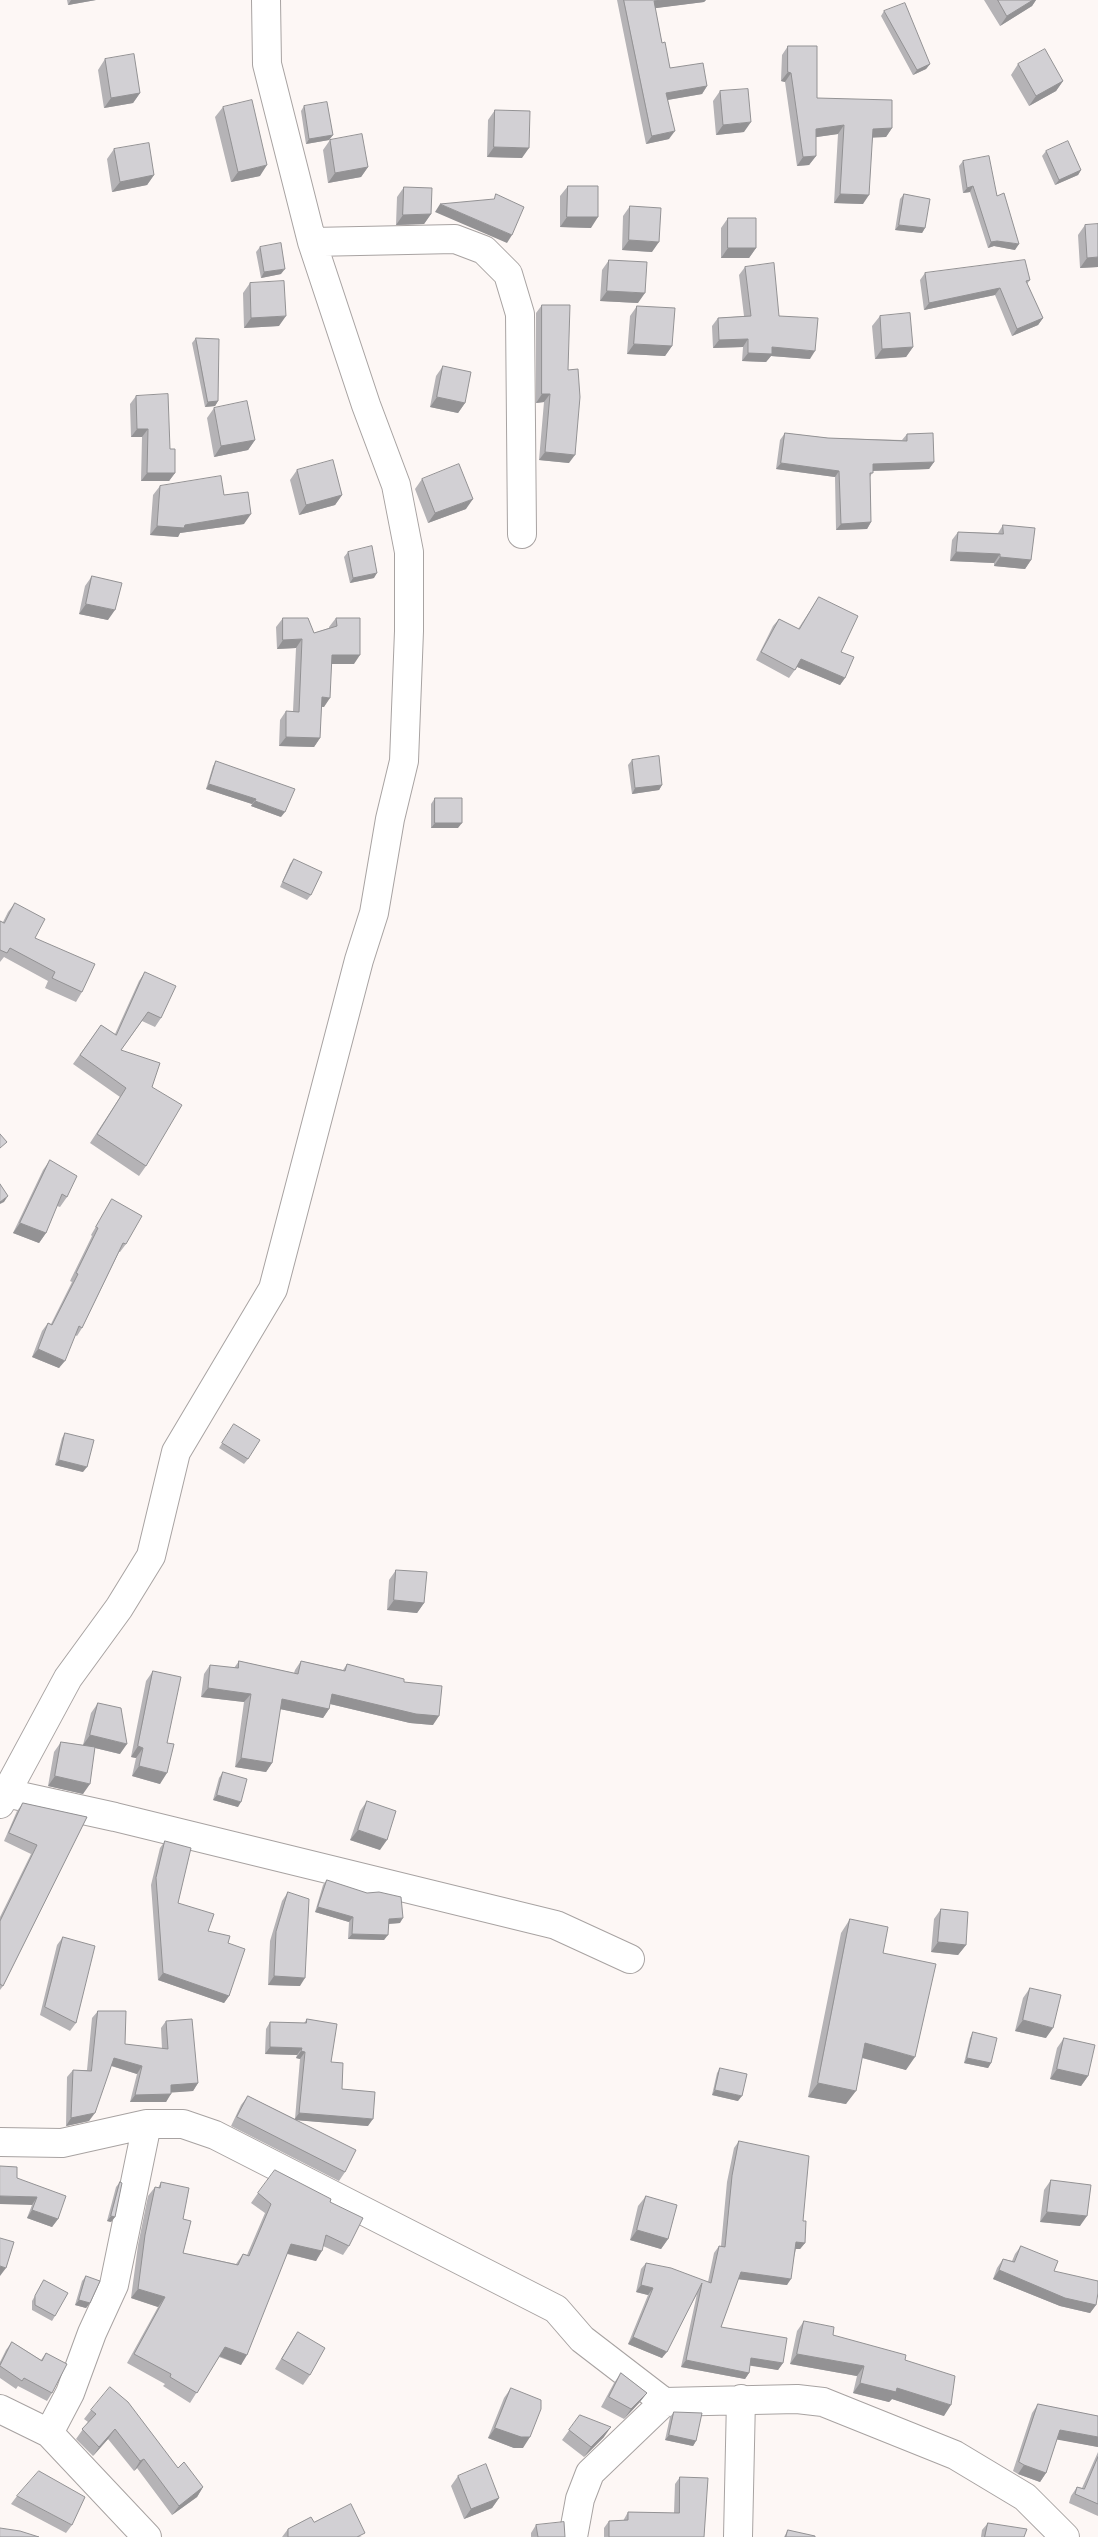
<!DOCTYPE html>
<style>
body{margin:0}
canvas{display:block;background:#fdf7f5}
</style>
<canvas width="1098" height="2537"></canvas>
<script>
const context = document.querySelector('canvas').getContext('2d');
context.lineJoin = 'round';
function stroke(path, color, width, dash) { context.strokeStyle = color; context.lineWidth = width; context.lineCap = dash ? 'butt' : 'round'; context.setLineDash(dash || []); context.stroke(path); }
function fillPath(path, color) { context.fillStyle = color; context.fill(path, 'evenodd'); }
const minor = new Path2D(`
 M 312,242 L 455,239 L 484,250 L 508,274 L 520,314 L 522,534
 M 6,1793 L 115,1817 L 556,1925 L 630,1959
 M 0,1804 L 68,1678 L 119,1608 L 151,1556 L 176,1452 L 273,1289 L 359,960 L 374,913 L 390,819 L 404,761 L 409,631 L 409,552 L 396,485 L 366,405 L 312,242 L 267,64 L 266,0
 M 0,2142 L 62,2143 L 147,2124 L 183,2124 L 215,2135 L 556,2309 L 582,2339 L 664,2402
 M 0,2409 L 49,2433 L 147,2537
 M 49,2433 L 70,2393 L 92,2333 L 114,2285 L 147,2124
 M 573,2537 L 580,2499 L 590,2473 L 664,2402 L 797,2399 L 823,2402 L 955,2455 L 1025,2497 L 1065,2537
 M 738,2537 L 741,2399`);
const wall = new Path2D(`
 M 67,0 L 96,0 L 68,5 Z
 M 617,0 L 706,0 L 704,2 L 655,8 L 662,43 L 670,68 L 707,86 L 702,94 L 668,100 L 669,139 L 646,144 Z
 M 984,0 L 1036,0 L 1032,6 L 1000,26 Z
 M 884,11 L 930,64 L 926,69 L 913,75 L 881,16 Z
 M 788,46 L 817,98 L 892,128 L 886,137 L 873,137 L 863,204 L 834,203 L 838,134 L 816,137 L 816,156 L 809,165 L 797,166 L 785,82 L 781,81 L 782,55 Z
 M 105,59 L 140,93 L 133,103 L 104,108 L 98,70 Z
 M 1018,64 L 1063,81 L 1056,91 L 1029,106 L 1011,75 Z
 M 720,91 L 744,132 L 716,135 L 713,101 Z
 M 304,106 L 333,135 L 329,140 L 306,144 L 301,111 Z
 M 223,107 L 260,176 L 231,182 L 215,117 Z
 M 495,110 L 522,158 L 487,157 L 488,120 Z
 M 330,140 L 368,167 L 361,177 L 328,183 L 323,150 Z
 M 114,149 L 154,175 L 147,185 L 112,192 L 107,159 Z
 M 1046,151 L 1081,170 L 1078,175 L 1055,185 L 1042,156 Z
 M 963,161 L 997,196 L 1015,250 L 994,246 L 988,248 L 970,192 L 963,193 L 959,166 Z
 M 568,186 L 591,228 L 560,227 L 560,196 Z
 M 404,187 L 431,214 L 424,224 L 396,225 L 397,197 Z
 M 904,194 L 925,228 L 922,233 L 895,230 L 900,199 Z
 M 630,206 L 652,252 L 622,250 L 623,216 Z
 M 728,218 L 756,248 L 749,258 L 721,258 L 721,228 Z
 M 1085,225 L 1098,267 L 1080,268 L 1078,235 Z
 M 260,247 L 281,274 L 261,278 L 256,252 Z
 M 609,260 L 638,303 L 600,301 L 602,270 Z
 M 745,267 L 779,316 L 810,359 L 771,356 L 766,362 L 742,361 L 743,347 L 713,348 L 712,326 L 718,318 L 744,316 L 739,275 Z
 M 925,273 L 1030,280 L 1027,284 L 1043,318 L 1038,325 L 1012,336 L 995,295 L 924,310 L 920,280 Z
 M 250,283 L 279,326 L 244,328 L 243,293 Z
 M 542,305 L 568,370 L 569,463 L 539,460 L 544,402 L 536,403 L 536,313 Z
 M 637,306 L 672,346 L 665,356 L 627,354 L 630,316 Z
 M 880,316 L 913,347 L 906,357 L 875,359 L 872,326 Z
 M 196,338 L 218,401 L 215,406 L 205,407 L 192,343 Z
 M 443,366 L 465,403 L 458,413 L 430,407 L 436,376 Z
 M 136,396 L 170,449 L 175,473 L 169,481 L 141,481 L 142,437 L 131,437 L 130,404 Z
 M 214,408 L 255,440 L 248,450 L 214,457 L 207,418 Z
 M 785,433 L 828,438 L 902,440 L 907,434 L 934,462 L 929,469 L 873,471 L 870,477 L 871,522 L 867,529 L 836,530 L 835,477 L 776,469 L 780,440 Z
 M 297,470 L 342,495 L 335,505 L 299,515 L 290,480 Z
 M 422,479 L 466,509 L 428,523 L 415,489 Z
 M 160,486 L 224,495 L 244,524 L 180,533 L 178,537 L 150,535 L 153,495 Z
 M 1003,525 L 1031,560 L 1025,569 L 994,566 L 994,563 L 950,561 L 952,540 L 958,532 L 998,533 Z
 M 348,552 L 374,578 L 350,583 L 344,557 Z
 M 92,576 L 108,620 L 79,614 L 85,586 Z
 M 819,597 L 841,652 L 845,678 L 840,685 L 797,667 L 789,678 L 756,660 L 773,626 L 779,619 L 798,629 Z
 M 283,618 L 314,633 L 329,628 L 329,627 L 336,618 L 354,664 L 331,664 L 324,707 L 321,707 L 320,738 L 314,747 L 279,746 L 280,720 L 286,711 L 293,711 L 296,648 L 277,649 L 276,627 Z
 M 632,760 L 662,785 L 659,790 L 632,794 L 628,765 Z
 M 216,761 L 281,817 L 251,806 L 252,804 L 206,789 L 213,766 Z
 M 435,798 L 458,828 L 431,828 L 431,804 Z
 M 294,859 L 311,895 L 307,900 L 280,887 L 290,864 Z
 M 15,903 L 35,938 L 82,992 L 76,1002 L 45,988 L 48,981 L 4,957 L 0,962 L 0,921 L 3,922 L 8,912 Z
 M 145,972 L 161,1018 L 155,1027 L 142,1021 L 121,1050 L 152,1087 L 146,1166 L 139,1176 L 90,1143 L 120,1097 L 73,1064 L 101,1025 L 115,1034 L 139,981 Z
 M 50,1160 L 67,1197 L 60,1207 L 57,1206 L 46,1233 L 39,1243 L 13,1233 L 43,1170 Z
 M 112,1199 L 126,1244 L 120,1252 L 119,1252 L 82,1328 L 77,1336 L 75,1335 L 59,1368 L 32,1357 L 42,1331 L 48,1323 L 51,1324 L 72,1282 L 70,1281 L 92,1236 L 91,1235 Z
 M 231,1429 L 248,1459 L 244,1464 L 219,1448 Z
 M 65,1433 L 83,1472 L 55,1465 L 62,1438 Z
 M 396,1570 L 424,1603 L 417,1613 L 387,1610 L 389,1580 Z
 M 239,1661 L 294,1673 L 295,1670 L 301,1661 L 343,1670 L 347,1664 L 404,1682 L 433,1725 L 410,1723 L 330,1704 L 329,1709 L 323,1718 L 280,1709 L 272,1763 L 266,1772 L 235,1767 L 244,1702 L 201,1697 L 204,1674 L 210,1665 L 234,1668 Z
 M 153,1671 L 167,1743 L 160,1784 L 132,1776 L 136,1758 L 131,1757 L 146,1681 Z
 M 98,1703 L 120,1754 L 95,1748 L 83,1794 L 48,1786 L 54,1752 L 61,1742 L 83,1745 L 91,1713 Z
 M 223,1772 L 238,1807 L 213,1800 L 219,1778 Z
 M 367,1801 L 380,1850 L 350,1840 L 360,1811 Z
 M 23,1803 L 87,1817 L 3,1986 L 0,1990 L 0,1917 L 31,1854 L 4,1841 L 17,1811 Z
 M 165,1841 L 178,1903 L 208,1931 L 228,1943 L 229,1996 L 224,2003 L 158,1980 L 151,1885 L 160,1848 Z
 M 327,1880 L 400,1923 L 389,1924 L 384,1940 L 348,1939 L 349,1922 L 315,1912 L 323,1885 Z
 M 288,1892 L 300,1986 L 268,1985 L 270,1941 L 282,1901 Z
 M 941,1909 L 966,1945 L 958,1955 L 931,1952 L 934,1919 Z
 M 850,1919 L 883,1953 L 906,2070 L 862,2058 L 846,2104 L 808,2097 L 841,1933 Z
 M 63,1937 L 76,2023 L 70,2031 L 40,2015 L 57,1945 Z
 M 1030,1988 L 1046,2038 L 1015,2031 L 1023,1998 Z
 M 98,2011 L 125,2044 L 162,2049 L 161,2028 L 166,2021 L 198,2083 L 193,2091 L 171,2092 L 166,2102 L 130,2102 L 137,2074 L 111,2066 L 89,2121 L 66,2126 L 67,2077 L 73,2070 L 87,2070 L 92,2018 Z
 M 307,2019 L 331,2062 L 342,2089 L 368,2126 L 296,2120 L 345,2172 L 339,2181 L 231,2126 L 241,2105 L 248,2096 L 295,2119 L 300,2059 L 296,2058 L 297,2055 L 265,2054 L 266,2029 L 270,2022 L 304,2023 Z
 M 973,2032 L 991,2063 L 988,2068 L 964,2063 L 970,2038 Z
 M 1064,2038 L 1088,2076 L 1081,2086 L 1050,2079 L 1057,2048 Z
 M 720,2068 L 738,2101 L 712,2095 L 717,2073 Z
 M 739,2141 L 803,2221 L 805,2243 L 800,2249 L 796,2249 L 787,2285 L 738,2279 L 721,2327 L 783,2363 L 778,2370 L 750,2365 L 749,2373 L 745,2379 L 681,2367 L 697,2294 L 662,2358 L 628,2344 L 648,2295 L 636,2292 L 641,2269 L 646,2263 L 708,2282 L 714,2253 L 719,2246 L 721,2246 L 727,2182 L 734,2148 Z
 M 17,2178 L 58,2219 L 52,2227 L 27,2218 L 32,2205 Z
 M 1051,2180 L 1080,2226 L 1040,2222 L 1044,2190 Z
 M 120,2182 L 115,2217 L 111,2222 L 107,2221 L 116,2187 Z
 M 161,2182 L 183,2219 L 183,2253 L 236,2264 L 243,2254 L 247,2255 L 265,2213 L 251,2203 L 258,2193 L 330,2202 L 349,2246 L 343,2255 L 323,2246 L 316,2261 L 287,2254 L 241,2365 L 219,2357 L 190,2403 L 163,2386 L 165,2384 L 127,2363 L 158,2307 L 131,2298 L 138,2245 L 148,2196 L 155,2187 L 158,2188 Z
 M 646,2196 L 668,2239 L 661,2249 L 630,2240 L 638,2206 Z
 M 1021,2246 L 1054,2271 L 1096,2305 L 1090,2313 L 1060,2306 L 993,2279 L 997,2268 L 1003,2259 L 1012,2261 L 1015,2254 Z
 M 86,2276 L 90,2303 L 86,2308 L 75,2305 L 82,2281 Z
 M 44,2280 L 55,2316 L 52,2321 L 32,2310 L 32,2301 Z
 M 804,2321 L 833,2335 L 905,2360 L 944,2416 L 892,2399 L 889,2402 L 853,2393 L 857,2376 L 790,2364 L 797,2331 Z
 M 298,2332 L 310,2375 L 303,2385 L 275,2369 L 291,2342 Z
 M 12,2342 L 41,2360 L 46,2353 L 52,2393 L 47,2401 L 18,2386 L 16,2389 L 0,2378 L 0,2362 L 6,2350 Z
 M 621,2373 L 647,2393 L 639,2403 L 624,2419 L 601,2407 L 614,2383 Z
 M 511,2388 L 523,2448 L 514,2448 L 488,2438 L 504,2398 Z
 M 1038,2404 L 1098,2416 L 1098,2447 L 1057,2439 L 1046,2473 L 1040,2482 L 1018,2474 L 1013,2471 L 1032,2413 Z
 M 91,2410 L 178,2468 L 203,2487 L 197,2497 L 172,2515 L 137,2468 L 134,2471 L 108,2439 L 93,2456 L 76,2439 L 88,2422 L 84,2419 Z
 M 674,2412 L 696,2441 L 693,2446 L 665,2440 L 670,2417 Z
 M 580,2415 L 604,2437 L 584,2457 L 562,2440 Z
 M 1098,2452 L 1098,2516 L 1069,2503 L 1071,2496 L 1077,2487 L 1082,2488 Z
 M 458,2476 L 499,2498 L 492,2508 L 464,2519 L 451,2486 Z
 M 680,2477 L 704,2537 L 604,2537 L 604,2528 L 609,2521 L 623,2521 L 628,2512 L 674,2513 L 675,2484 Z
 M 17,2496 L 72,2525 L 66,2533 L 11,2504 Z
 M 314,2522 L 362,2537 L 282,2537 L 288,2529 Z
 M 988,2523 L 1024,2537 L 981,2537 L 982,2530 Z
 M 536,2525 L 565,2537 L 531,2537 L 531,2533 Z
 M 788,2530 L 815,2537 L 784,2537 Z`);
const shadedWall = new Path2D(`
 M 71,0 L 96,0 L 68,5 Z
 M 662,0 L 706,0 L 704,2 L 649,9 L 654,1 Z
 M 1033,0 L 1036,0 L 1032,6 L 1000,26 L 1007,16 Z
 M 930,64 L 926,69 L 913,75 L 917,70 Z
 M 788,72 L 791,73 L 785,82 L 781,81 Z
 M 1063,81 L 1056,91 L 1029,106 L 1036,96 Z
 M 707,86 L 702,94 L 661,101 L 666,93 Z
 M 140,93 L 133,103 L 104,108 L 111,98 Z
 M 751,122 L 744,132 L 716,135 L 723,125 Z
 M 844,125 L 838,134 L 810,138 L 816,129 Z
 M 892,128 L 886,137 L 867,138 L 873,129 Z
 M 675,131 L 669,139 L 646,144 L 652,136 Z
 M 333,135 L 329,140 L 306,144 L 309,139 Z
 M 494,147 L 529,148 L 522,158 L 487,157 Z
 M 816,156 L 809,165 L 797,166 L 803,157 Z
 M 267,165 L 260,176 L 231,182 L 238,172 Z
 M 368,167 L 361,177 L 328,183 L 335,173 Z
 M 1081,170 L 1078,175 L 1055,185 L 1059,180 Z
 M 154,175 L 147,185 L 112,192 L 120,182 Z
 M 973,186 L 970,192 L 963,193 L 967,188 Z
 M 840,194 L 869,195 L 863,204 L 834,203 Z
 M 440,204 L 512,235 L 507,243 L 435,212 Z
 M 431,214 L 424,224 L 396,225 L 403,215 Z
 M 567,217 L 598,217 L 591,228 L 560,227 Z
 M 899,225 L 925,228 L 922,233 L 895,230 Z
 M 629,240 L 659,242 L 652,252 L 622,250 Z
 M 997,241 L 1019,244 L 1015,250 L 994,246 L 988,248 L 991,242 Z
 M 728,248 L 756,248 L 749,258 L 721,258 Z
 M 1098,257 L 1098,267 L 1080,268 L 1087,258 Z
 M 285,269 L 281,274 L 261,278 L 264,272 Z
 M 1000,288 L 995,295 L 924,310 L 929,303 Z
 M 607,291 L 645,293 L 638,303 L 600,301 Z
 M 286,316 L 279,326 L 244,328 L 251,318 Z
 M 1043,318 L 1038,325 L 1012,336 L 1017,329 Z
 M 748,339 L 743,347 L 713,348 L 719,340 Z
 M 634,344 L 672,346 L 665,356 L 627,354 Z
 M 772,347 L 815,351 L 810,359 L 771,356 L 766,362 L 742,361 L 748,353 Z
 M 913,347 L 906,357 L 875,359 L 882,349 Z
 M 542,394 L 550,394 L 544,402 L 536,403 Z
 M 437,397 L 465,403 L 458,413 L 430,407 Z
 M 218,401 L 215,406 L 205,407 L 208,402 Z
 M 137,429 L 148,429 L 142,437 L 131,437 Z
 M 255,440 L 248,450 L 214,457 L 221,446 Z
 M 545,452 L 575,455 L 569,463 L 539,460 Z
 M 934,462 L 929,469 L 868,471 L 873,464 Z
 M 781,463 L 839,471 L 835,477 L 776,469 Z
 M 147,473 L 175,473 L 169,481 L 141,481 Z
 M 342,495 L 335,505 L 299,515 L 306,505 Z
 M 473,499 L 466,509 L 428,523 L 435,513 Z
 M 251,514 L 244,524 L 180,533 L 178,537 L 150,535 L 157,526 L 185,525 Z
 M 871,522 L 867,529 L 836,530 L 841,524 Z
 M 956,552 L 1000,554 L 994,563 L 950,561 Z
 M 1000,557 L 1031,560 L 1025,569 L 994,566 Z
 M 377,573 L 374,578 L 350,583 L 353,578 Z
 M 86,604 L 115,610 L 108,620 L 79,614 Z
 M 302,639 L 296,648 L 277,649 L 283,640 Z
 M 332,655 L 360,655 L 354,664 L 325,664 Z
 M 801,659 L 845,678 L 840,685 L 795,666 Z
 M 322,697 L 330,698 L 324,707 L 315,706 Z
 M 286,737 L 320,738 L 314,747 L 279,746 Z
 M 209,784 L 256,799 L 252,804 L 206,789 Z
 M 662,785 L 659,790 L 632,794 L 635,788 Z
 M 255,801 L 285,812 L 281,817 L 251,806 Z
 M 435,823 L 462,823 L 458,828 L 431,828 Z
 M 8,1196 L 4,1202 L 0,1204 L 0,1202 Z
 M 20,1223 L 46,1233 L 39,1243 L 13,1233 Z
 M 38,1349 L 65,1361 L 59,1368 L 32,1357 Z
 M 59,1460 L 87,1467 L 83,1472 L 55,1465 Z
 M 394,1600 L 424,1603 L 417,1613 L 387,1610 Z
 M 208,1688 L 251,1694 L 244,1702 L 201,1697 Z
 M 332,1694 L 439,1716 L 433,1725 L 410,1723 L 326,1703 Z
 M 282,1699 L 329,1709 L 323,1718 L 275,1708 Z
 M 90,1735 L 127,1744 L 120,1754 L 83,1745 Z
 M 138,1746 L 143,1748 L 136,1758 L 131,1757 Z
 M 241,1758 L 272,1763 L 266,1772 L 235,1767 Z
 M 139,1766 L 167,1773 L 160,1784 L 132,1776 Z
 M 55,1776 L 90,1784 L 83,1794 L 48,1786 Z
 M 217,1795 L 241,1802 L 238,1807 L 213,1800 Z
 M 358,1830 L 387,1840 L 380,1850 L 350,1840 Z
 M 318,1907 L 353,1917 L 349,1922 L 315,1912 Z
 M 403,1918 L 400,1923 L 386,1924 L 389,1919 Z
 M 352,1934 L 388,1935 L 384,1940 L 348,1939 Z
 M 938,1942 L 966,1945 L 958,1955 L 931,1952 Z
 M 163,1973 L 229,1996 L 224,2003 L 158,1980 Z
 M 274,1976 L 305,1978 L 300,1986 L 268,1985 Z
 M 1023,2020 L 1053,2028 L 1046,2038 L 1015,2031 Z
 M 865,2043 L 915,2057 L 906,2070 L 856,2056 Z
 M 270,2047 L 302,2048 L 297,2055 L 265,2054 Z
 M 301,2051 L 305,2052 L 300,2059 L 296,2058 Z
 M 114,2058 L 142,2066 L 137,2074 L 109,2065 Z
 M 967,2058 L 991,2063 L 988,2068 L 964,2063 Z
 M 1057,2069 L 1088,2076 L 1081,2086 L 1050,2079 Z
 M 198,2083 L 193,2091 L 166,2093 L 171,2085 Z
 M 818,2083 L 856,2091 L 846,2104 L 808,2097 Z
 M 715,2090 L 742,2096 L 738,2101 L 712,2095 Z
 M 171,2094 L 166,2102 L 130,2102 L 135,2095 Z
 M 95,2113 L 89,2121 L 66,2126 L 71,2118 Z
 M 299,2113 L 373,2119 L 368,2126 L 294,2120 Z
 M 0,2196 L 37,2197 L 32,2205 L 0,2204 Z
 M 32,2210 L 58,2219 L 52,2227 L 27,2218 Z
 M 1047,2212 L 1087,2216 L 1080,2226 L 1040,2222 Z
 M 111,2216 L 115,2217 L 111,2222 L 107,2221 Z
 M 637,2230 L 668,2239 L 661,2249 L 630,2240 Z
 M 796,2242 L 805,2243 L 800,2249 L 792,2249 Z
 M 291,2244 L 322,2251 L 316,2261 L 285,2253 Z
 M 0,2266 L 6,2268 L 0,2276 Z
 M 999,2270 L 1096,2305 L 1090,2313 L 1060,2306 L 993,2279 Z
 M 741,2272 L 791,2279 L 787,2285 L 736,2279 Z
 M 641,2285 L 653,2288 L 648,2295 L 636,2292 Z
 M 138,2289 L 165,2297 L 158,2307 L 131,2298 Z
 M 79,2300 L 90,2303 L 86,2308 L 75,2305 Z
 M 633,2337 L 667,2352 L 662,2358 L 628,2344 Z
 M 225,2347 L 247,2355 L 241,2365 L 219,2356 Z
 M 797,2354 L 864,2366 L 857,2376 L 790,2364 Z
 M 751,2358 L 783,2363 L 778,2370 L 746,2365 Z
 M 686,2360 L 749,2373 L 745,2379 L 681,2367 Z
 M 860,2383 L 897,2388 L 951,2405 L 944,2416 L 892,2399 L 889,2402 L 853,2393 Z
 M 647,2393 L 639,2403 L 624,2419 L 631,2409 Z
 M 611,2427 L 604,2437 L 584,2457 L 591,2447 Z
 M 495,2428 L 530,2437 L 523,2448 L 514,2448 L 488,2438 Z
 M 115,2429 L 108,2439 L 93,2456 L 99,2447 Z
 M 1060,2430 L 1098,2437 L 1098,2447 L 1054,2439 Z
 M 669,2435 L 696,2441 L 693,2446 L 665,2440 Z
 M 144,2459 L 137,2468 L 134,2471 L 140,2461 Z
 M 1024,2465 L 1046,2473 L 1040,2482 L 1018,2474 Z
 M 203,2487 L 197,2497 L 172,2515 L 179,2506 Z
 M 499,2498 L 492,2508 L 464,2519 L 471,2509 Z`);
const building = new Path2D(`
 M 624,0 L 662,0 L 654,1 L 662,43 L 665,42 L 670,68 L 703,63 L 707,86 L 666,93 L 675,131 L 652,136 Z
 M 998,0 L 1033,0 L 1007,16 Z
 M 905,3 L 930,64 L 917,70 L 884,11 Z
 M 788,46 L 817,46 L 817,98 L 892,100 L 892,128 L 873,129 L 869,195 L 840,194 L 844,125 L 816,129 L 816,156 L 803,157 L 791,73 L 788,72 Z
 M 1045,49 L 1063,81 L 1036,96 L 1018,64 Z
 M 134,54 L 140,93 L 111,98 L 105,59 Z
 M 748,89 L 751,122 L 723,125 L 720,91 Z
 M 252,100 L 267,165 L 238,172 L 223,107 Z
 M 327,102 L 333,135 L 309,139 L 304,106 Z
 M 495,110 L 530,111 L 529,148 L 494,147 Z
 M 362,134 L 368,167 L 335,173 L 330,140 Z
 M 1068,141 L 1081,170 L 1059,180 L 1046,151 Z
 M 149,143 L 154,175 L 120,182 L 114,149 Z
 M 989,156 L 997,196 L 1004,193 L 1019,244 L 997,241 L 991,242 L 973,186 L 967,188 L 963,161 Z
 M 568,186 L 598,186 L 598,217 L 567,217 Z
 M 404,187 L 432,188 L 431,214 L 403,215 Z
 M 496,194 L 524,207 L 512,235 L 440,204 L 494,199 Z
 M 904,194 L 930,199 L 925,228 L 899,225 Z
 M 630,206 L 661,208 L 659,242 L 629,240 Z
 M 728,218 L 756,218 L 756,248 L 728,248 Z
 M 1098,224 L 1098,257 L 1087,258 L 1085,225 Z
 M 281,243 L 285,269 L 264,272 L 260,247 Z
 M 609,260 L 647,262 L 645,293 L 607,291 Z
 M 1025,260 L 1030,280 L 1026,281 L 1043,318 L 1017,329 L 1000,288 L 929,303 L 925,273 Z
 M 774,263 L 779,316 L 818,318 L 815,351 L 772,347 L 772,354 L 748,353 L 748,339 L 719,340 L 718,318 L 751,316 L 745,267 Z
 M 284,281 L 286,316 L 251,318 L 250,283 Z
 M 542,305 L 570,305 L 568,370 L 578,369 L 580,397 L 575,455 L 545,452 L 550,394 L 542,394 Z
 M 637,306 L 675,308 L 672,346 L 634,344 Z
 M 910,313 L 913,347 L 882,349 L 880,316 Z
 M 196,338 L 219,339 L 218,401 L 208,402 Z
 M 443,366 L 471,372 L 465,403 L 437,397 Z
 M 168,394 L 170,449 L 175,449 L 175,473 L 147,473 L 148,429 L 137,429 L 136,396 Z
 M 247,401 L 255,440 L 221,446 L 214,408 Z
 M 785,433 L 828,438 L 907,441 L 907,434 L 933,433 L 934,462 L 873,464 L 873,473 L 870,473 L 871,522 L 841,524 L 839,471 L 781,463 Z
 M 333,460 L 342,495 L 306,505 L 297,470 Z
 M 459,464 L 473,499 L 435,513 L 422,479 Z
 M 221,476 L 224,495 L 248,492 L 251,514 L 185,525 L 184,528 L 157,526 L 160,486 Z
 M 1003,525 L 1035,528 L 1031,560 L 1000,557 L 1000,554 L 956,552 L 958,532 L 1003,534 Z
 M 372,546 L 377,573 L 353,578 L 348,552 Z
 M 92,576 L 122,583 L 115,610 L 86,604 Z
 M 819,597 L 858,616 L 841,652 L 854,657 L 845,678 L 801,659 L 795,670 L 761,652 L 779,619 L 799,629 Z
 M 283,618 L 308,618 L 314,633 L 337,626 L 336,618 L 360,618 L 360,655 L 332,655 L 330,698 L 322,697 L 320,738 L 286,737 L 286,711 L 299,712 L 302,639 L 283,640 Z
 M 659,756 L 662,785 L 635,788 L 632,760 Z
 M 216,761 L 295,789 L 285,812 L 255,801 L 256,799 L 209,784 Z
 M 435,798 L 462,798 L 462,823 L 435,823 Z
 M 294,859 L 322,872 L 311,895 L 283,882 Z
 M 15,903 L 45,919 L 35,938 L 95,964 L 82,992 L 52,978 L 55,972 L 10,948 L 7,953 L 0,950 L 0,921 L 4,923 Z
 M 145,972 L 176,986 L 161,1018 L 148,1012 L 121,1050 L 160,1063 L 152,1087 L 182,1105 L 146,1166 L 97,1134 L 126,1088 L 80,1055 L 101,1025 L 116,1035 Z
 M 0,1134 L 7,1142 L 0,1148 Z
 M 50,1160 L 77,1176 L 67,1197 L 62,1194 L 46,1233 L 20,1223 Z
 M 0,1184 L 8,1196 L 0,1202 Z
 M 112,1199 L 142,1216 L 126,1244 L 123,1243 L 82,1328 L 79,1326 L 65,1361 L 38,1349 L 48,1323 L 52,1325 L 78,1274 L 76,1273 L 98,1228 L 96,1227 Z
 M 234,1424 L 260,1440 L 248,1459 L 222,1443 Z
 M 65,1433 L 94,1440 L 87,1467 L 59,1460 Z
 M 396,1570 L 427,1572 L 424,1603 L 394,1600 Z
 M 239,1661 L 298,1674 L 301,1661 L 345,1671 L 347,1664 L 404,1679 L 404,1682 L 442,1686 L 439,1716 L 416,1714 L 332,1694 L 329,1709 L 282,1699 L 272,1763 L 241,1758 L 251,1694 L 208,1688 L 210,1665 L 238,1668 Z
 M 153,1671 L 181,1677 L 167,1743 L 174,1744 L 167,1773 L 139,1766 L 143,1748 L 138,1746 Z
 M 98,1703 L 121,1708 L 127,1744 L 90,1735 Z
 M 61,1742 L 95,1747 L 90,1784 L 55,1776 Z
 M 223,1772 L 247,1779 L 241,1802 L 217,1795 Z
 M 367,1801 L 396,1811 L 387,1840 L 358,1830 Z
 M 23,1803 L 87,1817 L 3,1986 L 0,1984 L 0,1921 L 37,1845 L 9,1833 Z
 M 165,1841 L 191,1848 L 178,1903 L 214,1914 L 208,1931 L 230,1936 L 228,1943 L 245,1949 L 229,1996 L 163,1973 L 156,1878 Z
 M 327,1880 L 367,1893 L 379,1892 L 401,1897 L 403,1918 L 389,1919 L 388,1935 L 352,1934 L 353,1917 L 318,1907 Z
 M 288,1892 L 309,1899 L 305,1978 L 274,1976 L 276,1932 Z
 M 941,1909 L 968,1912 L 966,1945 L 938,1942 Z
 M 850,1919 L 888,1927 L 883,1953 L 936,1964 L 915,2057 L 865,2043 L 856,2091 L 818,2083 Z
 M 63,1937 L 95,1946 L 76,2023 L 45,2007 Z
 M 1030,1988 L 1061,1995 L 1053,2028 L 1023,2020 Z
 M 98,2011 L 126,2011 L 125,2044 L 168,2049 L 166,2021 L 192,2019 L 198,2083 L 171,2085 L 171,2094 L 135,2095 L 142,2066 L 114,2058 L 95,2113 L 71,2118 L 73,2070 L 91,2071 Z
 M 307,2019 L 337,2024 L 331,2062 L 343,2063 L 342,2089 L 375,2092 L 373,2119 L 299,2113 L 305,2052 L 301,2051 L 302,2048 L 270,2047 L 270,2022 L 306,2023 Z
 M 973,2032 L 997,2038 L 991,2063 L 967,2058 Z
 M 1064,2038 L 1095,2045 L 1088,2076 L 1057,2069 Z
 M 720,2068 L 747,2074 L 742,2096 L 715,2090 Z
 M 248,2096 L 356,2150 L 345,2172 L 237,2117 Z
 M 739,2141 L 809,2156 L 803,2221 L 806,2221 L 805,2243 L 796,2242 L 791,2279 L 741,2272 L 721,2327 L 787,2338 L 783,2363 L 751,2358 L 749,2373 L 686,2360 L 702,2283 L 667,2352 L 633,2337 L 653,2288 L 641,2285 L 646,2263 L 671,2268 L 711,2283 L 719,2246 L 725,2247 L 732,2176 Z
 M 0,2166 L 17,2167 L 17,2178 L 66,2196 L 58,2219 L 32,2210 L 37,2197 L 0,2196 Z
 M 275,2170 L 331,2199 L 330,2202 L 363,2218 L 349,2246 L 326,2235 L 322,2251 L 291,2244 L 247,2355 L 225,2347 L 197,2393 L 170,2377 L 171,2374 L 134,2354 L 165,2297 L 138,2289 L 145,2235 L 155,2187 L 160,2188 L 161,2182 L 189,2188 L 183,2219 L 191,2221 L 183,2253 L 238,2265 L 243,2254 L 249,2256 L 271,2204 L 258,2193 Z
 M 1051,2180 L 1091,2185 L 1087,2216 L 1047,2212 Z
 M 120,2182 L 122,2183 L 115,2217 L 111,2216 Z
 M 646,2196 L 677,2205 L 668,2239 L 637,2230 Z
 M 0,2238 L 14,2242 L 6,2268 L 0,2266 Z
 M 1021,2246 L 1058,2261 L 1054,2271 L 1098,2281 L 1098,2293 L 1096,2305 L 1065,2298 L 999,2270 L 1003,2259 L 1014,2262 Z
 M 86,2276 L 100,2281 L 90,2303 L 79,2300 Z
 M 44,2280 L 68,2293 L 55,2316 L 35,2305 L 35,2296 Z
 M 804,2321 L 834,2327 L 833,2335 L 906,2355 L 905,2360 L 955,2376 L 951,2405 L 897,2388 L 896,2392 L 860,2383 L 864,2366 L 797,2354 Z
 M 298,2332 L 325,2348 L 310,2375 L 282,2359 Z
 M 12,2342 L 42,2361 L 46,2353 L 67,2364 L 52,2393 L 24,2378 L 22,2381 L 0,2366 Z
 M 621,2373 L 647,2393 L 631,2409 L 609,2397 Z
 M 110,2387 L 128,2402 L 178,2468 L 184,2462 L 203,2487 L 179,2506 L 144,2459 L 140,2461 L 115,2429 L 99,2447 L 82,2429 L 96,2414 L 91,2410 Z
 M 511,2388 L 541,2400 L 541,2409 L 530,2437 L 521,2437 L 495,2428 Z
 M 1038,2404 L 1098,2416 L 1098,2437 L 1060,2430 L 1046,2473 L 1024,2465 L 1019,2462 Z
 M 674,2412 L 702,2413 L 696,2441 L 669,2435 Z
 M 580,2415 L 611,2427 L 591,2447 L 569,2430 Z
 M 1098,2457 L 1098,2504 L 1075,2494 L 1077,2487 L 1084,2489 Z
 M 486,2464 L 499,2498 L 471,2509 L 458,2476 Z
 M 39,2471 L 85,2497 L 72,2525 L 17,2496 Z
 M 680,2477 L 708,2478 L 704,2537 L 609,2537 L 609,2521 L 628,2520 L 628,2512 L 679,2513 Z
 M 351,2504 L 365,2533 L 357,2537 L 288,2537 L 288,2529 L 311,2517 L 314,2522 Z
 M 564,2522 L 565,2537 L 538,2537 L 536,2525 Z
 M 988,2523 L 1027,2529 L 1024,2537 L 985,2537 Z
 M 0,2528 L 20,2531 L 39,2537 L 0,2537 Z
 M 788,2530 L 815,2536 L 815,2537 L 786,2537 Z`);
stroke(minor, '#a8a3a2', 30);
stroke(minor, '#fff', 28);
fillPath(wall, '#b5b3b6');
fillPath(shadedWall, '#939294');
fillPath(building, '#d2d0d4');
stroke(building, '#939294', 1);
</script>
